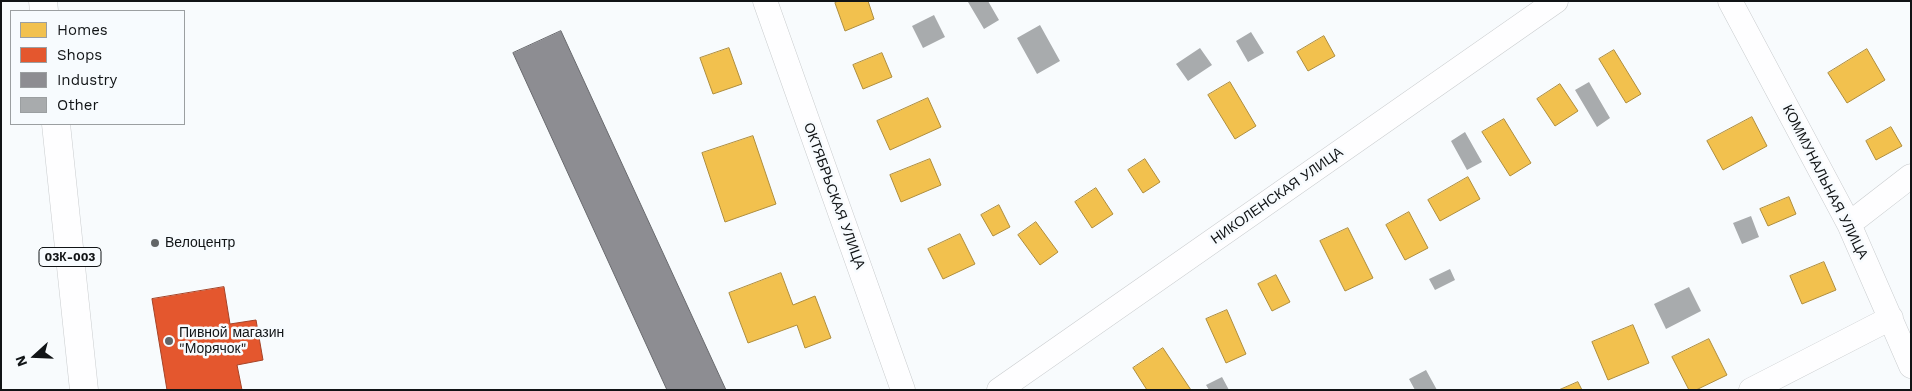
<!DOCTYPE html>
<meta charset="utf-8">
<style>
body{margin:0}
#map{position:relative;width:1912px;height:391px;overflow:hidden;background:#f8fbfd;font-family:"Work Sans",sans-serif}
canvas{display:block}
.frame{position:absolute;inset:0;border:2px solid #111416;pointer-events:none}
.legend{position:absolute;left:10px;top:10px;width:175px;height:115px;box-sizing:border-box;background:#f7fbfe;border:1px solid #9b9fa1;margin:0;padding:6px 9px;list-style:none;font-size:15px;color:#111416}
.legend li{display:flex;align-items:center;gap:10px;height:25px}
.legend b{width:25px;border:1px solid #9b9fa1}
.north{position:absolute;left:10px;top:331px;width:50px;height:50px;-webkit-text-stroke:4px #f7fbfe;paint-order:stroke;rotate:250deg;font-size:14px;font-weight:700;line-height:20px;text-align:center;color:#111416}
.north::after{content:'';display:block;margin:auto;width:18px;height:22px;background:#111416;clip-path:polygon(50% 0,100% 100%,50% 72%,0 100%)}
</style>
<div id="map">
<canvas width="1912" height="391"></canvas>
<div class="frame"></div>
<ul class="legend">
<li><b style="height:14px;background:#f2c14e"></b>Homes</li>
<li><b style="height:14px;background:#e4572e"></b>Shops</li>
<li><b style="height:14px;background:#8d8d92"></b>Industry</li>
<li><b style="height:14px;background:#a8abad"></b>Other</li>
</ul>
<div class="north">N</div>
</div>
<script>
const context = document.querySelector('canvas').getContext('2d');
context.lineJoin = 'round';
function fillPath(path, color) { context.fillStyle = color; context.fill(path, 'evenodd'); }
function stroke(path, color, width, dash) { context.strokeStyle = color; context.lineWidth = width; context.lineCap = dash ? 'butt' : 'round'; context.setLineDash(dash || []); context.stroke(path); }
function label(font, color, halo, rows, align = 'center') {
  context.font = font + ' "Work Sans",sans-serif'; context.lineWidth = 5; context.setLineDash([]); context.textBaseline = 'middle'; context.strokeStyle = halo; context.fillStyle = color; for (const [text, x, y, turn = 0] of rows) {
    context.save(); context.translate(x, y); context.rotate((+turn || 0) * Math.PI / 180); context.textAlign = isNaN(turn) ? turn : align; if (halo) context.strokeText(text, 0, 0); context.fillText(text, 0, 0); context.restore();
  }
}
const homes = new Path2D(`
 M 839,1 L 868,1 L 874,19 L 845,31 L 835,3 Z
 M 1324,36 L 1335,56 L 1308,71 L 1297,52 Z
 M 729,48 L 742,84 L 713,94 L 700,58 Z
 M 1867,49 L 1885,80 L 1847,103 L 1828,73 Z
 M 1614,50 L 1641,94 L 1626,103 L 1599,59 Z
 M 882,53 L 892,77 L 863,89 L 853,65 Z
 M 1230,82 L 1256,126 L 1235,139 L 1208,95 Z
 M 1560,84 L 1578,111 L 1555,126 L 1537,99 Z
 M 928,98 L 941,127 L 890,150 L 877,121 Z
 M 1752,117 L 1767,146 L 1723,170 L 1707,141 Z
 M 1504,119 L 1531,163 L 1510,176 L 1482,132 Z
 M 1891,127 L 1902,146 L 1876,160 L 1866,141 Z
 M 753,136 L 776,204 L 725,222 L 702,153 Z
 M 930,159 L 941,185 L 901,202 L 890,175 Z
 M 1145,159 L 1160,182 L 1143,193 L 1128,170 Z
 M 1468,177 L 1480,199 L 1440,221 L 1428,200 Z
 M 1096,188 L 1113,214 L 1092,228 L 1075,202 Z
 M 1789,197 L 1796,214 L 1768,226 L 1760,209 Z
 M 999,205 L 1010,227 L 993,236 L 981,215 Z
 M 1409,212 L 1428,248 L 1405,260 L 1386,225 Z
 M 1036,222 L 1058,252 L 1040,265 L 1018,235 Z
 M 1348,228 L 1373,278 L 1345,291 L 1320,241 Z
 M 960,234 L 975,264 L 943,279 L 928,249 Z
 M 1824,262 L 1836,290 L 1802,304 L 1790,276 Z
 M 781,273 L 793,305 L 815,296 L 831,338 L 805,348 L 797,325 L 748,343 L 729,293 Z
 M 1276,275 L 1290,302 L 1272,311 L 1258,284 Z
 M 1227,310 L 1246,354 L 1226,363 L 1206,319 Z
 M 1633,325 L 1649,363 L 1608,380 L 1592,342 Z
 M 1709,339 L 1727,375 L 1696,390 L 1689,390 L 1672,357 Z
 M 1163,348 L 1191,390 L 1147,390 L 1133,368 Z
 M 1578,382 L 1582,390 L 1559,390 Z`);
const shops = new Path2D(`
 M 224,287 L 230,324 L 256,320 L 263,360 L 237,365 L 242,390 L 167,390 L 152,299 Z`);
const industry = new Path2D(`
 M 561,31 L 726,390 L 667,390 L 513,53 Z`);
const building = new Path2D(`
 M 970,1 L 988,1 L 999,20 L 984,29 L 968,2 Z
 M 934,15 L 945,37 L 923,48 L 912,26 Z
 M 1040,25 L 1060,61 L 1037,74 L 1017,38 Z
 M 1251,32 L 1264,53 L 1248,62 L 1236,41 Z
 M 1200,48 L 1212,65 L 1188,81 L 1176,64 Z
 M 1589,82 L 1610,118 L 1597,127 L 1575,90 Z
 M 1465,132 L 1482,162 L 1467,170 L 1451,141 Z
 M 1751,216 L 1759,237 L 1742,244 L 1733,223 Z
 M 1450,269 L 1455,280 L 1435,290 L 1429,279 Z
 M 1689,287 L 1701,311 L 1666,329 L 1654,304 Z
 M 1426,370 L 1437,390 L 1415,390 L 1409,379 Z
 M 1222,377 L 1229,390 L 1209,390 L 1206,385 Z`);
const minor = new Path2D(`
 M 765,1 L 903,390
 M 1730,1 L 1849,224 L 1911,366
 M 1849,224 L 1911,176
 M 999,390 L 1556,1
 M 1751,390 L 1891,318`);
const primary = new Path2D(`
 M 43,1 L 44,11
 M 56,124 L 84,390`);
const markers = [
 [155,243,5,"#626567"],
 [169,341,5,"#626567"]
];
const shields = [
 [70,257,62]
];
const shieldNames = [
 ["03К-003",70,257]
];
const streetNames = [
 ["КОММУНАЛЬНАЯ УЛИЦА",1825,182,63],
 ["ОКТЯБРЬСКАЯ УЛИЦА",834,196,70],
 ["НИКОЛЕНСКАЯ УЛИЦА",1277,196,-35]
];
const poiNames = [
 ["Велоцентр",165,243],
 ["Пивной магазин",179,333],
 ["\"Морячок\"",179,349]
];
fillPath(homes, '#f2c14e');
stroke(homes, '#ae8d3d', 1);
fillPath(shops, '#e4572e');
stroke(shops, '#a54327', 1);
fillPath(industry, '#8d8d92');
stroke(industry, '#68696d', 1);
fillPath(building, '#a8abad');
stroke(minor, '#c9ccce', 25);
stroke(primary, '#c9ccce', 29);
stroke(minor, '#fefeff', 24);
stroke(primary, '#fefeff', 28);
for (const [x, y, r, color] of markers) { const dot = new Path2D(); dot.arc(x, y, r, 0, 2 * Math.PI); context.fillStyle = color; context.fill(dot); stroke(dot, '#f7fbfe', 2); }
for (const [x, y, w] of shields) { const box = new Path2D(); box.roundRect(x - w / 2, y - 9.5, w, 19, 4); context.fillStyle = '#f7fbfe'; context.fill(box); stroke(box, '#111416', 1); }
label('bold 12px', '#111416', null, shieldNames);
label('14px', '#111416', '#f7fbfe', streetNames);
label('14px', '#111416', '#f7fbfe', poiNames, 'left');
</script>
